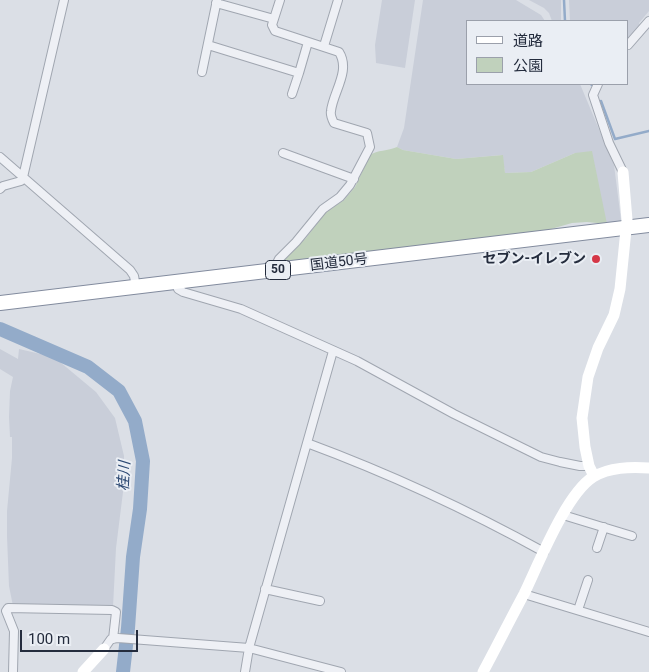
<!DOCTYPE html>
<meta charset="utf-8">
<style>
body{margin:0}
#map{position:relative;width:649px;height:672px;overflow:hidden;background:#dbdfe6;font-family:Roboto,"Noto Sans JP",sans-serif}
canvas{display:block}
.legend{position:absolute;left:466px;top:20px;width:162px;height:65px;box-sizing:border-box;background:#eaeef4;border:1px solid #9ba0ab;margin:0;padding:6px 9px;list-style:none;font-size:15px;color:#242c3d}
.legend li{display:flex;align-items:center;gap:10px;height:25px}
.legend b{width:25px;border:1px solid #9ba0ab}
.scale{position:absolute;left:20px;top:630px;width:118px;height:22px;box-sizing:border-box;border:2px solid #242c3d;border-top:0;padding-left:6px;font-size:15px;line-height:18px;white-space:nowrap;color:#242c3d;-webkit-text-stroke:4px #eaeef4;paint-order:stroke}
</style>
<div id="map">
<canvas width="649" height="672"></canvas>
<ul class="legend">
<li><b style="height:6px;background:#fff"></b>道路</li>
<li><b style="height:14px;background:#c0d1bc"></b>公園</li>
</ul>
<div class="scale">100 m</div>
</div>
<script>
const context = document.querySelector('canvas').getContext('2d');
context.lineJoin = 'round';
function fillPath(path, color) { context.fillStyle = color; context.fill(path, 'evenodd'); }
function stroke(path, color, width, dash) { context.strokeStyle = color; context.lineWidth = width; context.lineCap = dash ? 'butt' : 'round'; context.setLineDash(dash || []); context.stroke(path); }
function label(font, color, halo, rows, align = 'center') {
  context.font = font + ' Roboto,"Noto Sans JP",sans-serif'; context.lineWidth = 4; context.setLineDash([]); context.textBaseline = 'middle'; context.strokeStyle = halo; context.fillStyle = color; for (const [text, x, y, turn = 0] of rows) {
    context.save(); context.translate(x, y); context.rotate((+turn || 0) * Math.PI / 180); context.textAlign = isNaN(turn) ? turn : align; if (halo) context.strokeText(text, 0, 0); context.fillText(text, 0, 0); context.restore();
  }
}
const built = new Path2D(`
 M 382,0 L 415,0 L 405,68 L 376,63 L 375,45 Z
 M 423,0 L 516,0 L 541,15 L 545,21 L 468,21 L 468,84 L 580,84 L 614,165 L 621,220 L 618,224 L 607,224 L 575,153 L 531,172 L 505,173 L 502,155 L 456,159 L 403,150 L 397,147 L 404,128 Z
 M 529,0 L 561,0 L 561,21 L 552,21 L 549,13 L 544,8 Z
 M 569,0 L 649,0 L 649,11 L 639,23 L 640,25 L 628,40 L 628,21 L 570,21 Z
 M 0,349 L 18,359 L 19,349 L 45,355 L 60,362 L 96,392 L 115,418 L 124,456 L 123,492 L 116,548 L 113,607 L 13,606 L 9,586 L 7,536 L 7,511 L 12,458 L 12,437 L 10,437 L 9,417 L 10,391 L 13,377 L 0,369 Z`);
const green = new Path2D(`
 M 397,147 L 403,150 L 456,159 L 503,155 L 505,173 L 531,172 L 575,153 L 592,151 L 607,224 L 587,222 L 572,223 L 544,231 L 282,263 L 282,260 L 306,238 L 325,213 L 344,200 L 355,187 L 370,155 C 377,150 388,151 397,147 Z`);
const stream = new Path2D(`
 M 564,0 L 565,21
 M 591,84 L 592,85
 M 601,101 L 615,139 L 649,131`);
const river = new Path2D(`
 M 0,329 L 88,367 L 119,391 L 135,421 L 143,461 L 140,509 L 133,557 L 128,628 L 123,672`);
const street = new Path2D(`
 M 216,3 L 274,19
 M 208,45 L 299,73 L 308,42
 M 628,45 L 649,21
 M 324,46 L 338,0
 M 202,72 L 217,0
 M 598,84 L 593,95 L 609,143 L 623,172
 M 292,94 L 299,73
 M 283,153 L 354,179
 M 0,157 L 130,270 L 134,276 L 136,287
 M 0,189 L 3,186 L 21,181 L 23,177 L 64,0
 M 273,271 L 279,259 L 296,242 L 323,209 L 340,197 L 350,185 L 370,147 L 367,133 L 334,123 C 332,119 330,115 331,111 C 333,92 351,71 339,52 L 275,31 L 272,25 L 280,0
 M 176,283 L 178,289 L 183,292 L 241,309 L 357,361 L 454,414 L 541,457 L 560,462 L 580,466 L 589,466
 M 307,443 C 388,473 468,510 544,552
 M 563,515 L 632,536
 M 597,548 L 604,527
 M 265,589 L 320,601
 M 524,594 L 649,632
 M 578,610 L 588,580
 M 104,649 L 111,639 L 118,638 L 249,648 L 341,672
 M 13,672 L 14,631 L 6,611 L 8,608 L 112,610 L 116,612 L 113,639
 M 245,672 L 249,648 L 333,351`);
const secondary = new Path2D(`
 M 594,476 L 589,466 L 585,447 L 582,418 L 588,377 L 598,348 L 614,315 L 620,289 L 627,220 L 623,172
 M 83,672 L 104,649
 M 483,672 C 497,646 510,620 524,594 C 539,563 566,494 593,477 C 610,467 630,467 649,468`);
const highway = new Path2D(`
 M 0,303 L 649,225`);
const markers = [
 [596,259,5,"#d53747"]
];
const shields = [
 [278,270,25]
];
const shieldNames = [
 ["50",278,270]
];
const poiNames = [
 ["セブン-イレブン",586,259]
];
const streetNames = [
 ["国道50号",339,263,-7]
];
const waterNames = [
 ["桂川",125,476,-87]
];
fillPath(built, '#c9ced9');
fillPath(green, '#c0d1bc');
stroke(stream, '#93abc9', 2.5);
stroke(river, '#93abc9', 14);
stroke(street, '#a0a6b0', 10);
stroke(highway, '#828b9e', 16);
stroke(street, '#eef0f5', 8);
stroke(secondary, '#fff', 11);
stroke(highway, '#fff', 14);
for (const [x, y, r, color] of markers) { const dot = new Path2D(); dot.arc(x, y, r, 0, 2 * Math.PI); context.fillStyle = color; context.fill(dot); stroke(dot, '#eaeef4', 2); }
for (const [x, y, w] of shields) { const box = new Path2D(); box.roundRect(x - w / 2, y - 9.5, w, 19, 4); context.fillStyle = '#eaeef4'; context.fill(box); stroke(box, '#242c3d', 1); }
label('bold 12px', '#242c3d', null, shieldNames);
label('bold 14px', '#242c3d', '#eaeef4', poiNames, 'right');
label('14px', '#242c3d', '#eaeef4', streetNames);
label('italic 15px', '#2d4973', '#eaeef4', waterNames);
</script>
